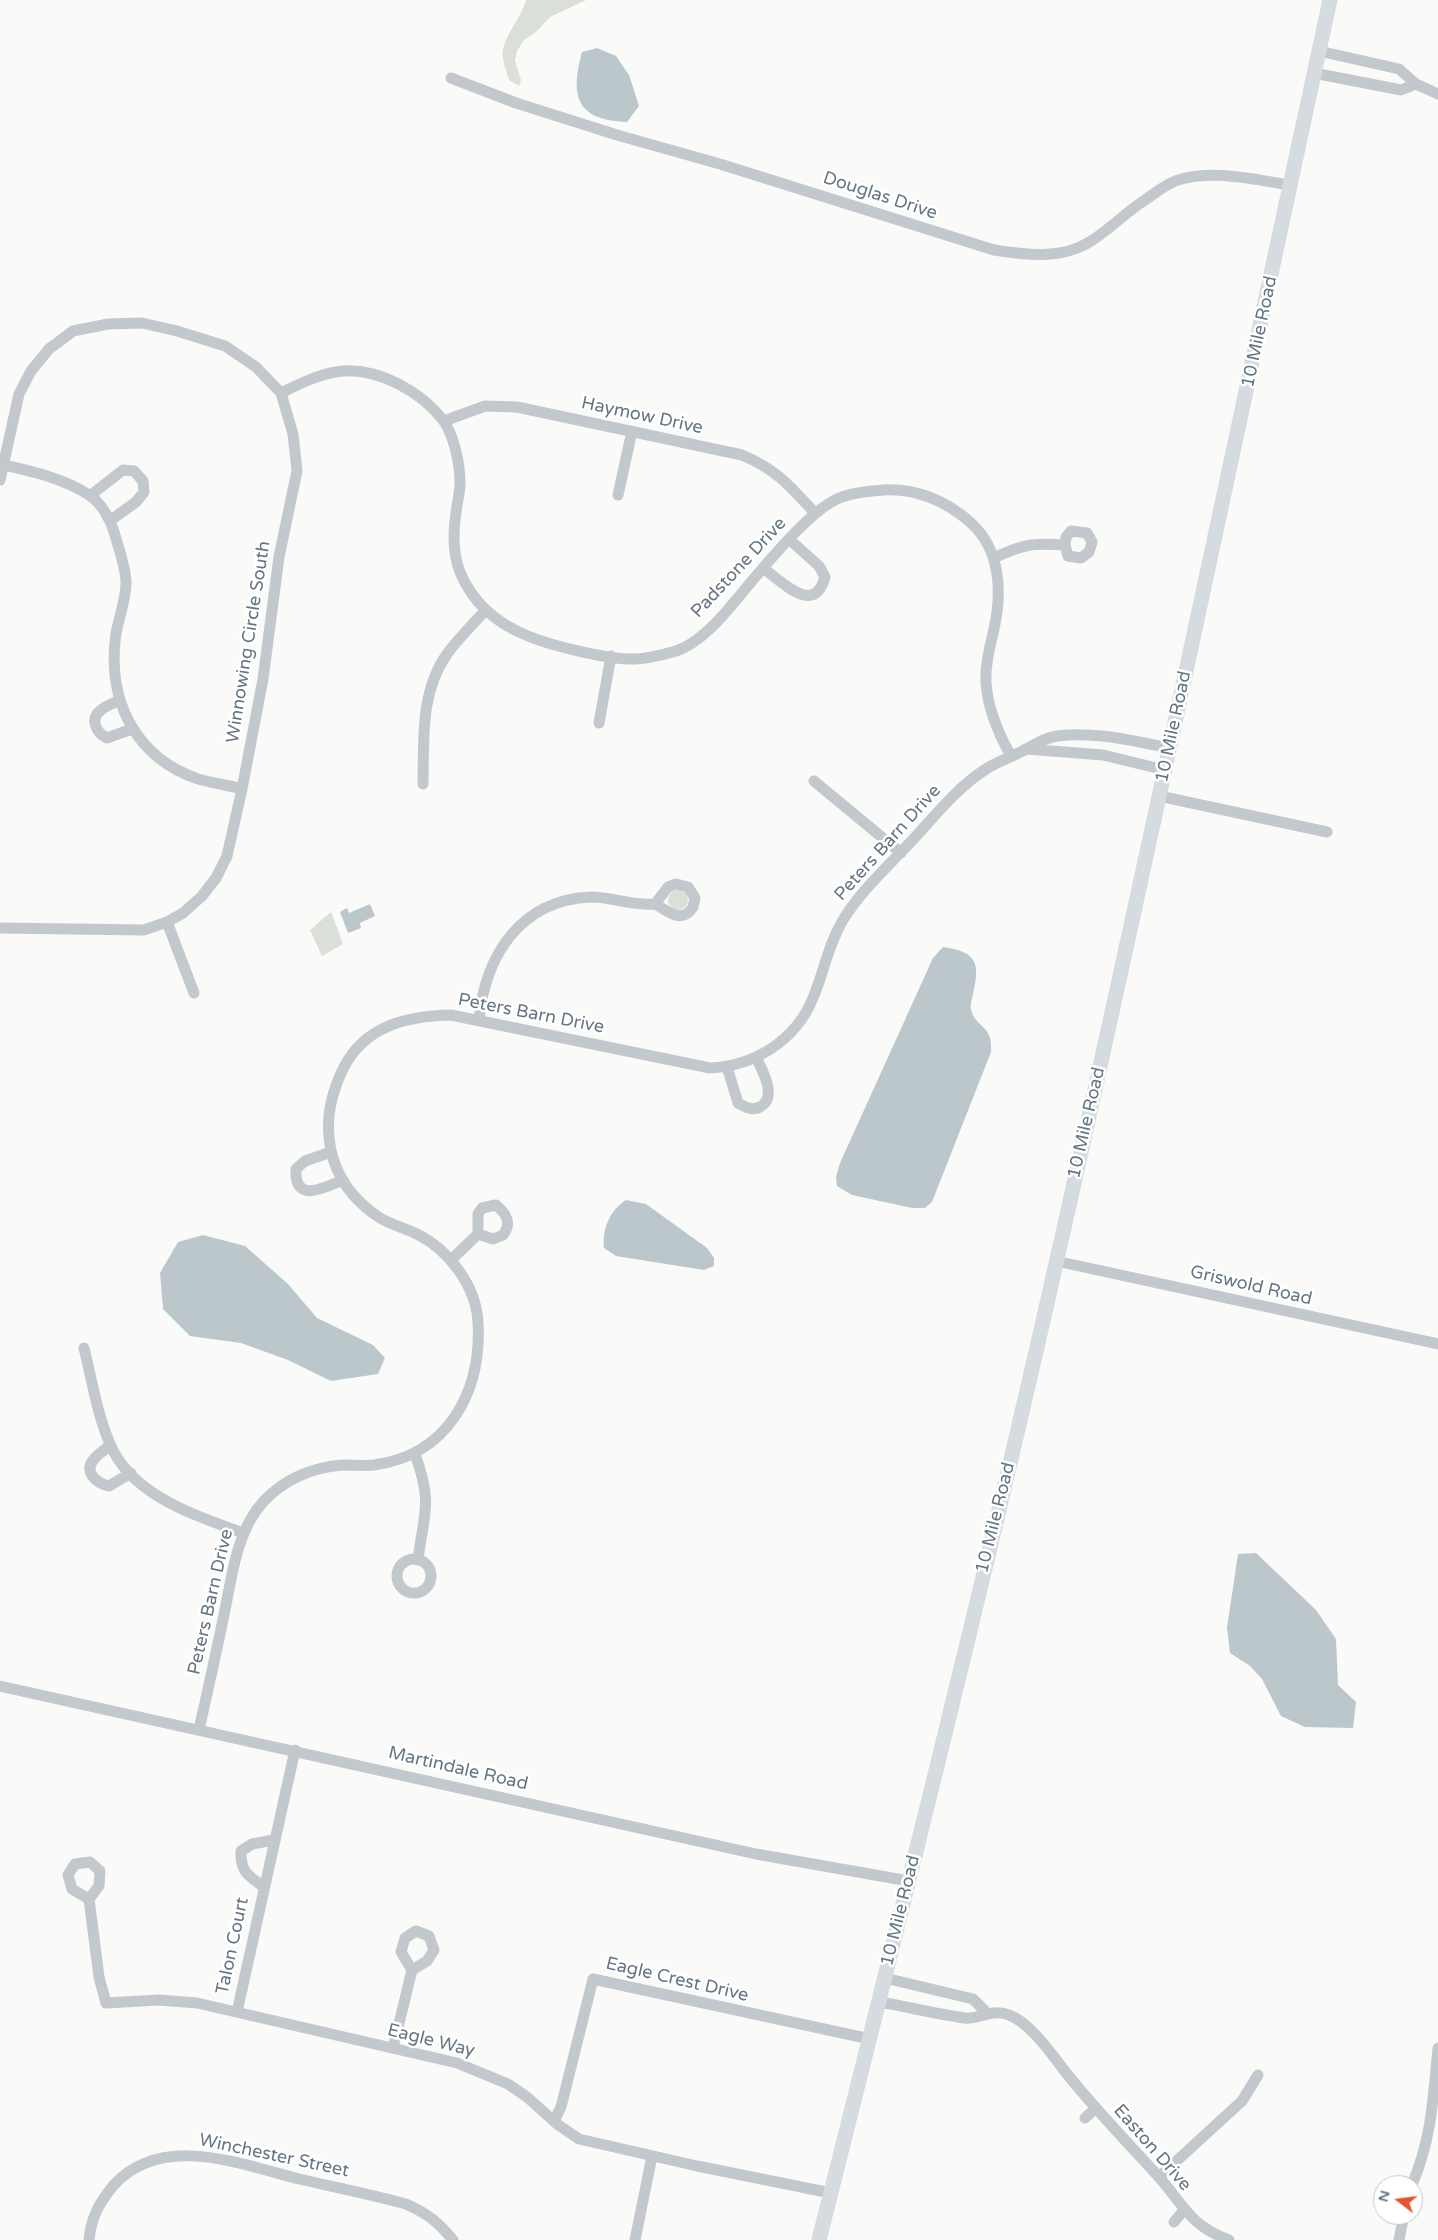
<!DOCTYPE html>
<style>
body{margin:0}
#map{position:relative;width:1438px;height:2240px;overflow:hidden;background:#fafaf8;font-family:"Varela Round",sans-serif}
canvas{display:block}
.north{position:absolute;left:1373px;top:2175px;width:50px;height:50px;box-sizing:border-box;background:#fff;border:1px solid #c1c8cd;border-radius:50%;rotate:285deg;font-size:14px;font-weight:700;line-height:20px;text-align:center;color:#657683}
.north::after{content:'';display:block;margin:auto;width:18px;height:22px;background:#e4572e;clip-path:polygon(50% 0,100% 100%,50% 72%,0 100%)}
</style>
<div id="map">
<canvas width="1438" height="2240"></canvas>
<div class="north">N</div>
</div>
<script>
const context = document.querySelector('canvas').getContext('2d');
context.lineJoin = 'round';
function fillPath(path, color) { context.fillStyle = color; context.fill(path, 'evenodd'); }
function stroke(path, color, width, dash) { context.strokeStyle = color; context.lineWidth = width; context.lineCap = dash ? 'butt' : 'round'; context.setLineDash(dash || []); context.stroke(path); }
function label(font, color, halo, rows, align = 'center') {
  context.font = font + ' "Varela Round",sans-serif'; context.lineWidth = 5; context.setLineDash([]); context.textBaseline = 'middle'; context.strokeStyle = halo; context.fillStyle = color; for (const [text, x, y, turn = 0] of rows) {
    context.save(); context.translate(x, y); context.rotate((+turn || 0) * Math.PI / 180); context.textAlign = isNaN(turn) ? turn : align; if (halo) context.strokeText(text, 0, 0); context.fillText(text, 0, 0); context.restore();
  }
}
const green = new Path2D(`
 M 526,0 L 586,0 L 550,17 L 536,32 L 524,40 L 517,51 L 515,61 L 521,80 L 519,86 L 509,80 C 507,72 501,59 503,50 C 506,33 521,18 526,0 Z
 M668 900a10 10 0 1 1 20 0a10 10 0 1 1-20 0Z
 M 331,912 L 343,944 L 322,956 L 310,930 Z`);
const water = new Path2D(`
 M 597,48 L 616,56 L 629,75 L 639,106 L 627,122 C 576,120 570,96 582,52 Z
 M 370,904 L 375,916 L 360,923 L 361,928 L 348,933 L 340,912 L 347,908 L 349,913 Z
 M 943,947 C 978,952 980,964 973,994 C 972,999 970,1005 971,1009 C 975,1029 993,1023 991,1052 L 932,1202 L 925,1208 L 912,1208 L 852,1195 L 837,1186 L 836,1177 L 840,1163 L 933,958 Z
 M 626,1200 L 646,1204 L 707,1248 L 714,1258 L 714,1266 L 704,1270 L 616,1256 L 604,1248 C 602,1229 610,1210 626,1200 Z
 M 203,1235 L 245,1246 L 288,1284 L 317,1318 L 373,1345 L 385,1358 L 378,1374 L 331,1381 L 288,1360 L 241,1343 L 190,1336 L 163,1309 L 160,1273 L 178,1242 Z
 M 1256,1553 L 1316,1610 L 1336,1639 L 1338,1685 L 1356,1702 L 1353,1728 L 1305,1727 L 1281,1716 L 1262,1679 L 1250,1666 L 1230,1653 L 1227,1628 L 1238,1554 Z`);
const minor = new Path2D(`
 M 1319,51 L 1399,69 L 1416,84 L 1438,94
 M 1314,73 L 1401,90 L 1416,84
 M 451,78 L 516,103 L 617,135 L 720,164 L 994,250 C 1026,255 1062,260 1091,241 C 1109,230 1124,214 1142,202 C 1153,195 1165,184 1178,180 C 1215,169 1254,180 1291,185
 M 281,393 C 301,383 321,373 343,371 C 380,369 420,391 443,420 C 454,435 460,464 460,483 C 460,493 457,503 456,513 C 453,532 453,554 460,572 C 473,604 498,624 528,636 C 552,646 603,658 628,659 C 643,660 662,655 676,651 C 697,644 717,623 731,606 C 755,578 810,507 842,497 C 854,492 870,491 883,490 C 916,488 947,501 971,523 C 1001,550 1002,593 994,629 C 990,647 985,664 986,683 C 988,710 998,733 1011,756
 M 444,421 L 485,406 L 517,407 L 742,455 C 777,470 789,485 814,512
 M 0,464 C 30,471 63,478 89,495 C 102,503 111,521 115,535 C 119,550 126,568 126,583 C 126,603 116,623 115,642 C 109,704 137,758 198,779 C 212,783 228,785 242,789
 M 0,480 L 19,394 L 31,371 L 49,349 L 73,331 L 108,324 L 142,323 L 177,331 L 225,346 L 256,367 L 281,393 L 293,434 L 297,471 L 279,557 L 263,679 L 242,789 L 227,856 L 216,878 L 202,896 L 183,913 L 167,922 L 144,930 L 0,928
 M 91,495 L 123,470 L 134,471 L 143,481 L 144,492 L 136,502 L 111,520
 M 618,495 L 632,431
 M 994,558 C 1023,544 1033,543 1065,545 L 1068,556 L 1081,558 L 1089,552 L 1092,542 L 1087,533 L 1071,531 L 1066,537 L 1065,545
 M 764,569 C 784,583 814,616 825,577 L 819,566 L 790,540
 M 118,701 C 112,704 105,706 100,711 C 90,719 96,733 107,738 L 132,729
 M 599,723 L 611,656
 M 1026,749 L 1103,755 L 1165,770
 M 814,781 L 901,853
 M 423,784 C 424,740 420,692 447,654 C 458,639 472,625 485,611
 M 1159,796 L 1327,832
 M 676,884 L 688,887 L 695,898 L 693,907 C 682,925 668,911 655,904 L 668,887 Z
 M 167,922 L 194,993
 M 479,1020 C 485,956 520,900 591,897 C 612,897 633,906 655,904
 M 727,1067 L 738,1103 C 745,1107 752,1111 760,1107 C 778,1097 762,1070 756,1057
 M 331,1152 L 305,1161 L 296,1169 C 294,1204 324,1188 343,1180
 M 451,1260 L 478,1234 L 478,1214 L 482,1208 L 496,1205 C 507,1214 512,1223 503,1235 L 493,1239 L 478,1234
 M 1056,1261 L 1438,1344
 M 84,1348 C 92,1380 97,1414 110,1444 C 132,1496 195,1515 243,1533
 M 110,1445 C 105,1450 99,1453 95,1458 C 82,1471 96,1483 109,1486 L 131,1473
 M 415,1454 C 433,1504 424,1511 418,1560
 M397 1576a17 17 0 1 1 34 0a17 17 0 1 1-34 0Z
 M 0,1686 L 756,1854 L 909,1881
 M 199,1729 C 208,1691 216,1653 224,1615 C 232,1577 236,1532 263,1502 C 284,1479 313,1467 343,1465 C 353,1465 364,1466 374,1465 C 448,1455 482,1392 478,1322 C 476,1286 449,1250 417,1234 C 405,1228 392,1225 380,1218 C 325,1182 316,1123 344,1067 C 366,1025 408,1016 451,1015 L 710,1068 C 755,1066 796,1040 813,998 C 824,972 828,945 843,920 C 859,894 881,873 902,851 C 929,824 953,790 986,769 C 998,761 1013,757 1026,749 C 1037,743 1045,738 1057,736 C 1095,731 1133,741 1170,748
 M 264,1887 C 248,1876 240,1871 241,1851 L 252,1844 L 274,1840
 M 89,1899 L 72,1889 L 68,1875 L 75,1864 L 90,1862 L 100,1871 L 99,1886 L 89,1899 L 99,1977 L 106,2003 L 159,2000 L 197,2003 L 457,2063 L 508,2084 L 527,2097 L 557,2124 L 579,2139 L 697,2166 L 831,2193
 M 885,1978 L 973,1999 L 986,2012
 M 880,2002 C 908,2007 937,2014 965,2018 C 977,2020 992,2008 1009,2015 C 1031,2023 1053,2056 1067,2074 C 1096,2110 1127,2142 1158,2176 C 1184,2205 1189,2225 1229,2240
 M 237,2012 L 295,1750
 M 393,2048 L 412,1970 L 401,1952 L 405,1938 L 416,1931 L 429,1936 L 434,1950 L 427,1961 L 412,1970
 M 1085,2118 L 1095,2109
 M 554,2121 L 561,2107 L 593,1979 L 870,2039
 M 1159,2177 L 1242,2101 L 1258,2075
 M 1412,2185 C 1432,2137 1433,2099 1438,2048
 M 1174,2222 L 1184,2210
 M 89,2240 C 91,2218 99,2203 113,2186 C 161,2132 240,2164 299,2179 C 334,2187 370,2194 406,2204 C 428,2214 437,2221 453,2240
 M 635,2240 L 652,2156
 M 1399,2240 L 1404,2215`);
const major = new Path2D(`
 M 819,2240 C 894,1941 969,1643 1038,1343 C 1140,896 1233,448 1330,0`);
const streetNames = [
 ["Douglas Drive",880,196,18],
 ["10 Mile Road",1260,332,-78],
 ["Haymow Drive",642,416,12],
 ["Padstone Drive",739,568,-47],
 ["Winnowing Circle South",249,642,-81],
 ["10 Mile Road",1174,727,-78],
 ["Peters Barn Drive",888,843,-48],
 ["Peters Barn Drive",531,1014,11],
 ["10 Mile Road",1087,1123,-77],
 ["Griswold Road",1251,1286,13],
 ["10 Mile Road",996,1518,-76],
 ["Peters Barn Drive",211,1602,-77],
 ["Martindale Road",458,1769,13],
 ["10 Mile Road",901,1911,-76],
 ["Talon Court",233,1946,-78],
 ["Eagle Crest Drive",677,1980,13],
 ["Eagle Way",431,2041,14],
 ["Easton Drive",1152,2148,49],
 ["Winchester Street",274,2156,12]
];
fillPath(green, '#dadfd7');
fillPath(water, '#bbc7cb');
stroke(minor, '#c3c8cc', 11);
stroke(major, '#d6dbdf', 15);
label('18px', '#657683', '#fff', streetNames);
</script>
